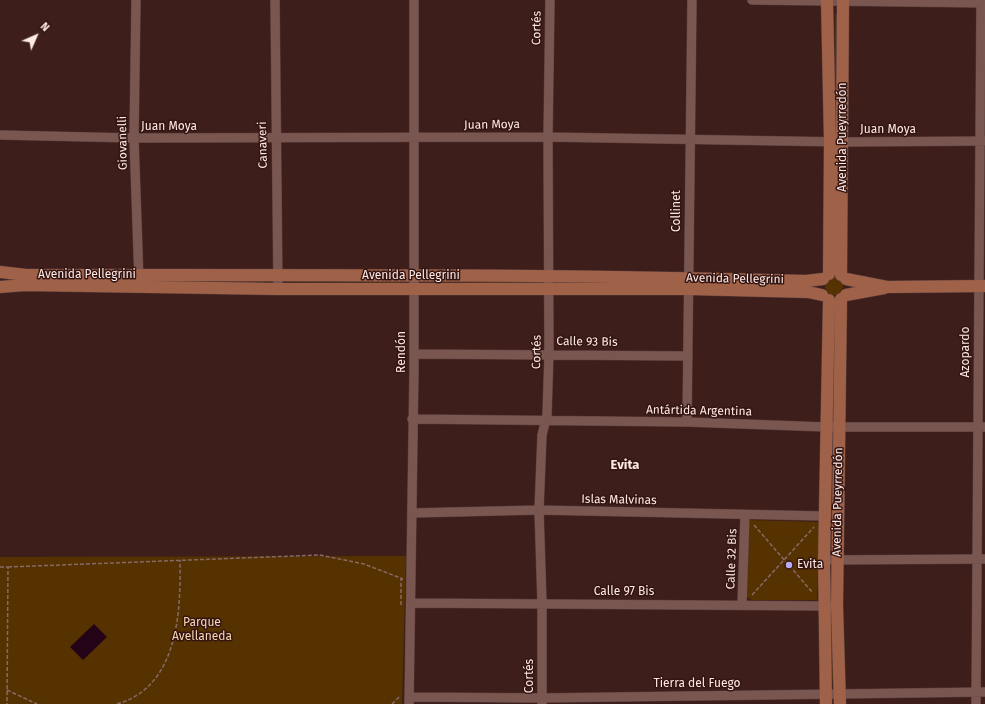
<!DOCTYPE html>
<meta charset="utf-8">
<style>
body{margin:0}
#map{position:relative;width:985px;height:704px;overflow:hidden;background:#3d1e1b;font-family:"Fira Sans",sans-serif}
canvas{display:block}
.north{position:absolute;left:16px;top:16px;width:40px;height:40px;-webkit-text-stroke:3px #331511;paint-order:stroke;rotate:45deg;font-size:11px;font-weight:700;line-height:16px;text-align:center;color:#fee8e5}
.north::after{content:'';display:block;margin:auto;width:14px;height:18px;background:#fee8e5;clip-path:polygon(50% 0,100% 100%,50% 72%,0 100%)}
</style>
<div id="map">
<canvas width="985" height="704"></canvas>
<div class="north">N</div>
</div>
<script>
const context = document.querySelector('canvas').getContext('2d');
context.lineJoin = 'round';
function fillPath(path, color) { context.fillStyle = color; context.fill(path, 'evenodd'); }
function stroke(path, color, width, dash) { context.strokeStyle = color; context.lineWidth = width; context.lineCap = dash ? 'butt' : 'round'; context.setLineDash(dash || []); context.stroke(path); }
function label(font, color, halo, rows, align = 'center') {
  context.font = font + ' "Fira Sans",sans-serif'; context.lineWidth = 3; context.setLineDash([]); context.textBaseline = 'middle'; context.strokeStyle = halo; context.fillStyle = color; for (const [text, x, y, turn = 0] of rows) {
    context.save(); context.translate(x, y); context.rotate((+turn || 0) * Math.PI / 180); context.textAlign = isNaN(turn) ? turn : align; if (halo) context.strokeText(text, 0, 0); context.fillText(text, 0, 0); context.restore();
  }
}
const green = new Path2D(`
 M 835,14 L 837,14 L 837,125 L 834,125 Z
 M825 286a9 9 0 1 1 18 0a9 9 0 1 1-18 0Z
 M 153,280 L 263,281 L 263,283 L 153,281 Z
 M 290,280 L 400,281 L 400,283 L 290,282 Z
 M 433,280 L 543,282 L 543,284 L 433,282 Z
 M 831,436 L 836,437 L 835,547 L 830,547 Z
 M 748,520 L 819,522 L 817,600 L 752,600 L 747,597 Z
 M 406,556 L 402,704 L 0,704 L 0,557 Z
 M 830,619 L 835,619 L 835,680 L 830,680 Z`);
const water = new Path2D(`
 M 94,624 L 107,637 L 83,660 L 70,647 Z`);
const path = new Path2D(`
 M 754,525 L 813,593
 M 0,567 L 8,567 L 7,704
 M 8,567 L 320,555 L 364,564 L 403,579
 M 752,595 L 814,527
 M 401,605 L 401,579
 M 7,690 L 37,704
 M 117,704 C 178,687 181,612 180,560
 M 392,704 L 400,696`);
const street = new Path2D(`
 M 136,0 L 134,138 L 139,281
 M 275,0 L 278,289
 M 752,0 L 985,3
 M 0,135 L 134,138 L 548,137 L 843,142 L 985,141
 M 414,354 L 688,356
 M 412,419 L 687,422 L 826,427 L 985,427
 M 687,422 L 692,0
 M 412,513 L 539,510 L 825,516
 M 824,560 L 985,559
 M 411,603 L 830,606
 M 742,605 L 745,515
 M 409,697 L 542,698 L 985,692
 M 409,704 L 414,370 L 414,0
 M 542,704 L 542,603 L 539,510 L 542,435 L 547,415 L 549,353 L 548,137 L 550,0
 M 976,704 L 981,0`);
const secondary = new Path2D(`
 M 827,0 L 830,142 L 829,274
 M 0,272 L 26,275 C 286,275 546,274 806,281 L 823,279
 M 841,275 L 843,0
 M 846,279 L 887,287 L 985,286
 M 0,287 L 25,285 L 278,289 L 689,289 L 808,292 L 822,295
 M 846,295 L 884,288
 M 826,704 L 824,560 L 829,300
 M 840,704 L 837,606 L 841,299`);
const markers = [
 [789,565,4,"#b6acf8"]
];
const streetNames = [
 ["Cortés",537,28,-89],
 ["Juan Moya",492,125,-1],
 ["Juan Moya",169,127],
 ["Juan Moya",888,130],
 ["Avenida Pueyrredón",843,137,-90],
 ["Giovanelli",123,143,-91],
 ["Canaveri",263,145,-91],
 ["Collinet",677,211,-90],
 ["Avenida Pellegrini",87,275],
 ["Avenida Pellegrini",411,276],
 ["Avenida Pellegrini",735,279,1],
 ["Calle 93 Bis",587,342,1],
 ["Rendón",402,352,-90],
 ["Cortés",537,352,-89],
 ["Azopardo",966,352,-90],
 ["Antártida Argentina",699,411,1],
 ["Islas Malvinas",619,500,1],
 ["Avenida Pueyrredón",838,502,-89],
 ["Calle 32 Bis",732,559,-88],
 ["Calle 97 Bis",624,592],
 ["Cortés",530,676,-90],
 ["Tierra del Fuego",697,684]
];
const poiNames = [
 ["Evita",797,565]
];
const parkNames = [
 ["Parque",202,623],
 ["Avellaneda",202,637]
];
const neighbourhoodNames = [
 ["Evita",625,465]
];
fillPath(green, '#563201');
fillPath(water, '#250316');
stroke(street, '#583d3b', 10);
stroke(secondary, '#583d3b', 13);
stroke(path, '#866a67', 1.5, [4, 2]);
stroke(street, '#7a5651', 9);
stroke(secondary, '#9f6148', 12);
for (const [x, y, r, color] of markers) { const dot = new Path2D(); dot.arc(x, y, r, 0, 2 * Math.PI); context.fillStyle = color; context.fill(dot); stroke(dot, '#331511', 1.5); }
label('12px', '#fee8e5', '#331511', streetNames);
label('12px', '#fee8e5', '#331511', poiNames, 'left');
label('12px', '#f7d6b6', '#331511', parkNames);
label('bold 13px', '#fee8e5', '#331511', neighbourhoodNames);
</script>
